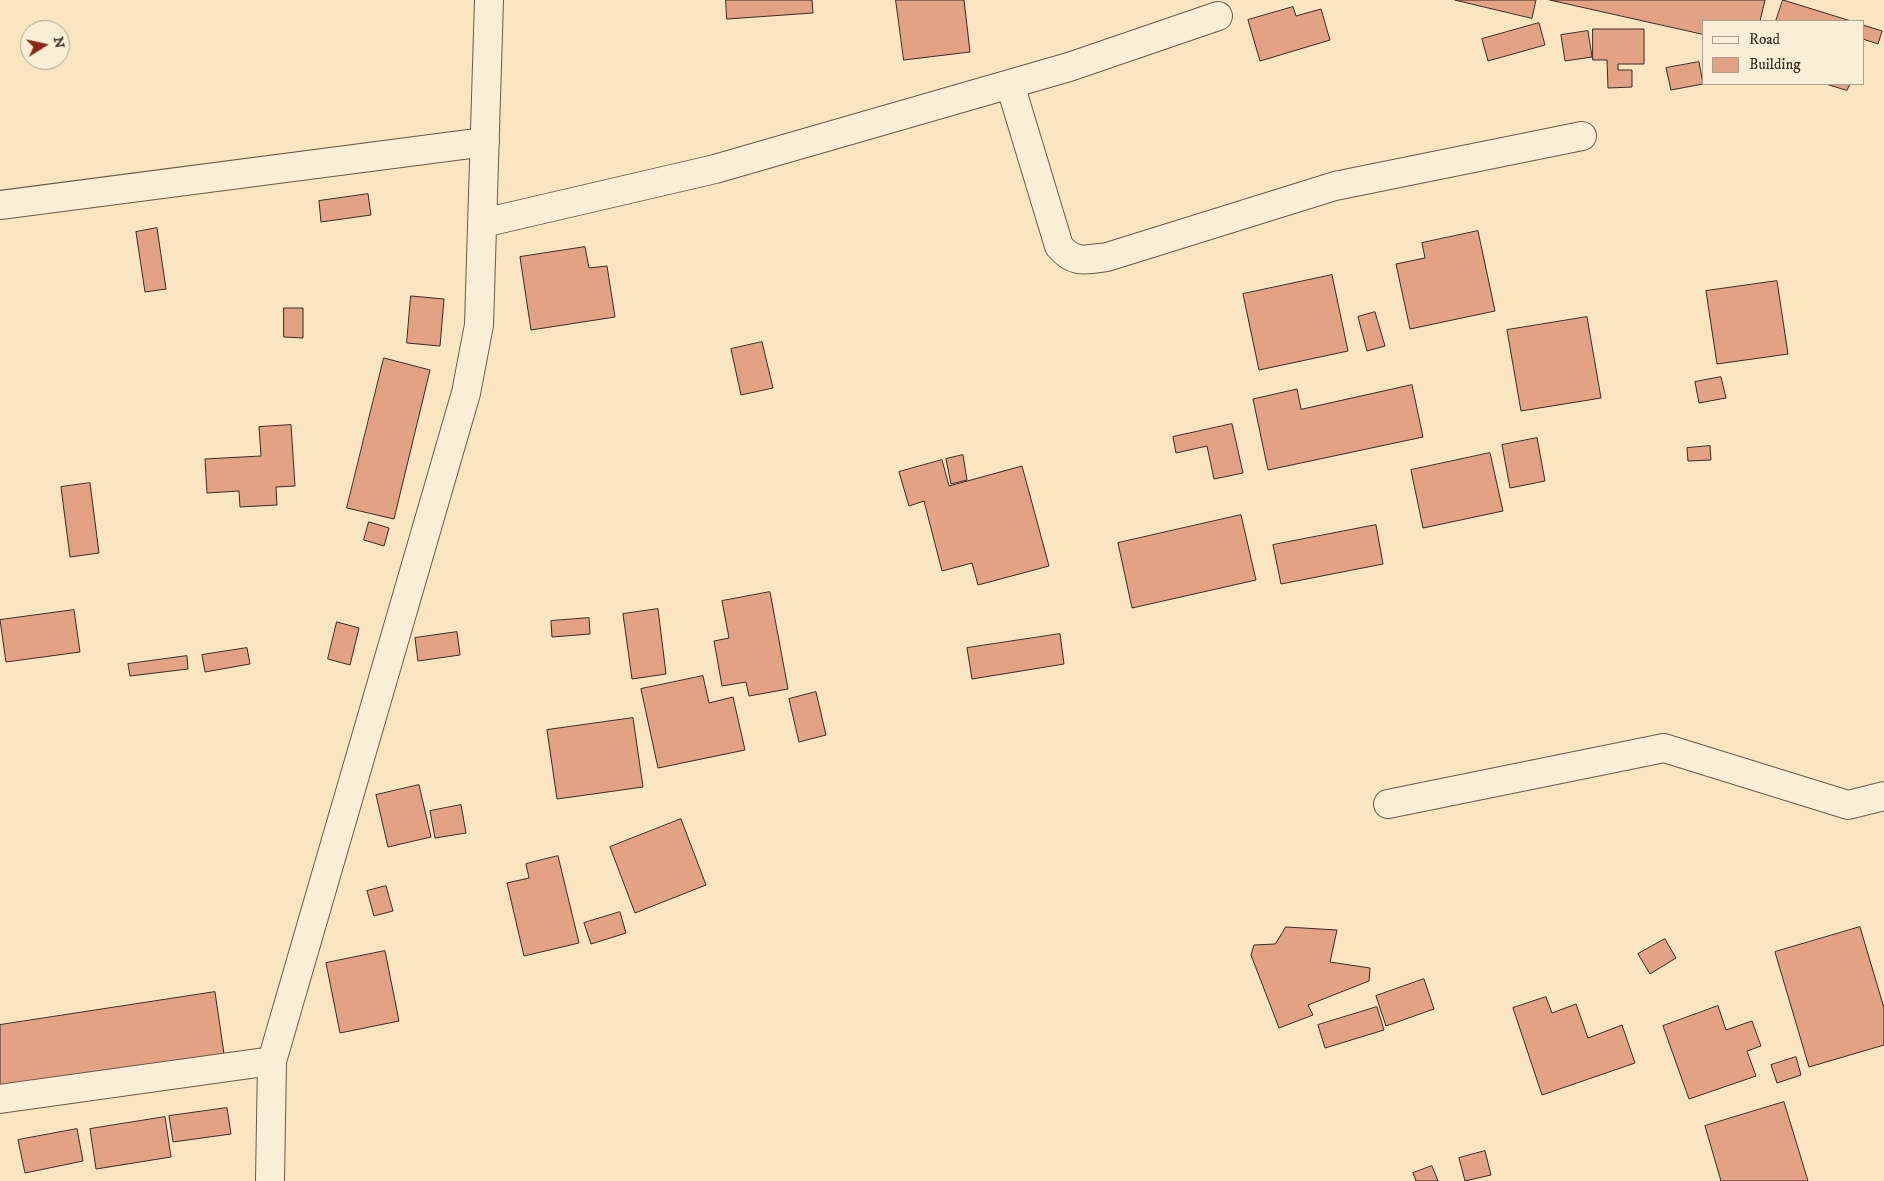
<!DOCTYPE html>
<style>
body{margin:0}
#map{position:relative;width:1884px;height:1181px;overflow:hidden;background:#f9e5c0;font-family:"IM FELL DW Pica",serif}
canvas{display:block}
.legend{position:absolute;left:1702px;top:20px;width:162px;height:65px;box-sizing:border-box;background:#fbeed6;border:1px solid #ada08e;margin:0;padding:6px 9px;list-style:none;font-size:15px;color:#372b23}
.legend li{display:flex;align-items:center;gap:10px;height:25px}
.legend b{width:25px;border:1px solid #ada08e}
.north{position:absolute;left:20px;top:20px;width:50px;height:50px;box-sizing:border-box;background:#fbeed6;border:1px solid #ada08e;border-radius:50%;rotate:80deg;font-size:14px;font-weight:700;line-height:20px;text-align:center;color:#372b23}
.north::after{content:'';display:block;margin:auto;width:18px;height:22px;background:#8f2418;clip-path:polygon(50% 0,100% 100%,50% 72%,0 100%)}
</style>
<div id="map">
<canvas width="1884" height="1181"></canvas>
<ul class="legend">
<li><b style="height:6px;background:#fbeed6"></b>Road</li>
<li><b style="height:14px;background:#e4a285"></b>Building</li>
</ul>
<div class="north">N</div>
</div>
<script>
const context = document.querySelector('canvas').getContext('2d');
context.lineJoin = 'round';
function fillPath(path, color) { context.fillStyle = color; context.fill(path, 'evenodd'); }
function stroke(path, color, width, dash) { context.strokeStyle = color; context.lineWidth = width; context.lineCap = dash ? 'butt' : 'round'; context.setLineDash(dash || []); context.stroke(path); }
const building = new Path2D(`
 M 726,0 L 812,0 L 813,13 L 727,19 Z
 M 896,0 L 964,0 L 970,52 L 904,60 Z
 M 1455,0 L 1536,0 L 1532,18 Z
 M 1550,0 L 1765,0 L 1760,21 L 1703,21 L 1703,34 Z
 M 1783,0 L 1851,21 L 1776,21 Z
 M 1293,7 L 1296,16 L 1321,9 L 1330,40 L 1260,61 L 1248,20 Z
 M 1539,23 L 1545,45 L 1488,61 L 1482,39 Z
 M 1863,25 L 1882,31 L 1878,44 L 1863,39 L 1863,41 Z
 M 1593,29 L 1644,29 L 1644,64 L 1618,64 L 1618,70 L 1632,70 L 1632,87 L 1608,88 L 1607,60 L 1593,60 Z
 M 1588,31 L 1592,57 L 1565,61 L 1561,35 Z
 M 1699,62 L 1703,84 L 1671,90 L 1666,68 Z
 M 1826,84 L 1850,84 L 1847,90 Z
 M 368,194 L 371,215 L 321,222 L 319,201 Z
 M 157,228 L 166,289 L 145,292 L 136,232 Z
 M 1478,231 L 1495,311 L 1410,329 L 1396,264 L 1425,258 L 1422,243 Z
 M 585,247 L 589,268 L 607,266 L 615,317 L 531,330 L 520,257 Z
 M 1332,275 L 1348,351 L 1259,370 L 1243,294 Z
 M 1777,281 L 1788,354 L 1717,364 L 1706,291 Z
 M 411,296 L 444,299 L 440,346 L 407,343 Z
 M 284,308 L 303,308 L 303,338 L 284,337 Z
 M 1375,312 L 1385,346 L 1367,351 L 1358,317 Z
 M 1587,317 L 1601,398 L 1521,411 L 1507,330 Z
 M 762,342 L 773,388 L 741,395 L 731,349 Z
 M 384,358 L 430,370 L 394,519 L 347,508 Z
 M 1721,377 L 1726,398 L 1699,403 L 1695,382 Z
 M 1412,385 L 1423,437 L 1268,470 L 1253,399 L 1297,389 L 1301,409 Z
 M 1232,424 L 1243,473 L 1214,479 L 1207,446 L 1176,453 L 1173,437 Z
 M 291,425 L 295,486 L 276,487 L 277,505 L 240,507 L 239,491 L 207,493 L 205,459 L 261,456 L 259,427 Z
 M 1537,438 L 1545,481 L 1510,488 L 1502,445 Z
 M 1710,446 L 1711,460 L 1688,461 L 1687,448 Z
 M 1490,453 L 1503,511 L 1423,528 L 1411,470 Z
 M 963,455 L 967,480 L 951,484 L 946,459 Z
 M 942,460 L 949,486 L 1022,466 L 1049,566 L 978,585 L 972,563 L 942,571 L 924,501 L 909,506 L 899,472 Z
 M 90,483 L 99,553 L 70,557 L 61,487 Z
 M 1241,515 L 1256,580 L 1132,608 L 1118,543 Z
 M 369,522 L 389,528 L 384,546 L 364,540 Z
 M 1376,525 L 1383,564 L 1281,584 L 1273,545 Z
 M 770,592 L 788,689 L 749,696 L 746,682 L 722,686 L 714,641 L 729,638 L 722,601 Z
 M 658,609 L 666,674 L 632,679 L 623,614 Z
 M 74,610 L 80,652 L 6,662 L 0,620 Z
 M 589,618 L 590,634 L 552,637 L 551,621 Z
 M 337,622 L 359,628 L 350,665 L 328,659 Z
 M 457,632 L 460,655 L 418,661 L 415,638 Z
 M 1060,634 L 1064,664 L 972,679 L 967,648 Z
 M 247,648 L 250,664 L 205,672 L 202,655 Z
 M 187,656 L 188,669 L 130,676 L 128,664 Z
 M 703,676 L 709,703 L 733,697 L 745,750 L 658,768 L 641,689 Z
 M 816,692 L 826,735 L 799,742 L 789,699 Z
 M 633,718 L 643,787 L 557,799 L 547,730 Z
 M 419,785 L 431,837 L 388,847 L 376,795 Z
 M 461,805 L 466,833 L 435,838 L 430,811 Z
 M 681,819 L 706,885 L 635,913 L 610,847 Z
 M 558,856 L 579,943 L 524,956 L 507,883 L 529,878 L 526,864 Z
 M 386,886 L 393,911 L 374,916 L 367,891 Z
 M 620,912 L 626,933 L 591,944 L 584,923 Z
 M 1286,927 L 1337,930 L 1330,962 L 1370,968 L 1369,981 L 1308,1005 L 1313,1015 L 1279,1028 L 1251,955 L 1254,945 L 1275,944 Z
 M 1860,927 L 1884,1008 L 1884,1045 L 1809,1067 L 1775,952 Z
 M 1665,939 L 1676,958 L 1650,974 L 1638,954 Z
 M 385,951 L 399,1021 L 340,1033 L 326,963 Z
 M 1424,979 L 1434,1009 L 1386,1026 L 1376,996 Z
 M 215,992 L 224,1054 L 0,1088 L 0,1025 Z
 M 1546,997 L 1552,1013 L 1576,1004 L 1588,1038 L 1622,1025 L 1635,1063 L 1542,1095 L 1513,1008 Z
 M 1718,1006 L 1726,1030 L 1752,1021 L 1761,1046 L 1747,1051 L 1756,1076 L 1689,1099 L 1663,1026 Z
 M 1377,1007 L 1384,1030 L 1325,1048 L 1318,1025 Z
 M 1796,1057 L 1801,1075 L 1777,1083 L 1771,1065 Z
 M 1784,1102 L 1808,1181 L 1721,1181 L 1705,1126 Z
 M 227,1108 L 231,1134 L 173,1142 L 169,1116 Z
 M 165,1117 L 171,1157 L 96,1169 L 90,1129 Z
 M 77,1129 L 83,1161 L 25,1173 L 18,1140 Z
 M 1485,1151 L 1491,1175 L 1465,1181 L 1459,1158 Z
 M 1432,1166 L 1438,1181 L 1416,1181 L 1413,1173 Z`);
const minor = new Path2D(`
 M 1010,84 L 1059,246 C 1074,264 1085,260 1107,257 L 1335,186 L 1582,136
 M 0,205 L 485,142
 M 483,223 L 715,169 L 1069,67 L 1218,16
 M 1388,804 L 1664,748 L 1848,805 L 1884,796
 M 0,1099 L 272,1061 L 466,393 L 479,325 L 489,0
 M 270,1181 L 272,1061`);
fillPath(building, '#e4a285');
stroke(building, '#372b23', 1);
stroke(minor, '#685a4a', 30);
stroke(minor, '#fbeed6', 28);
</script>
